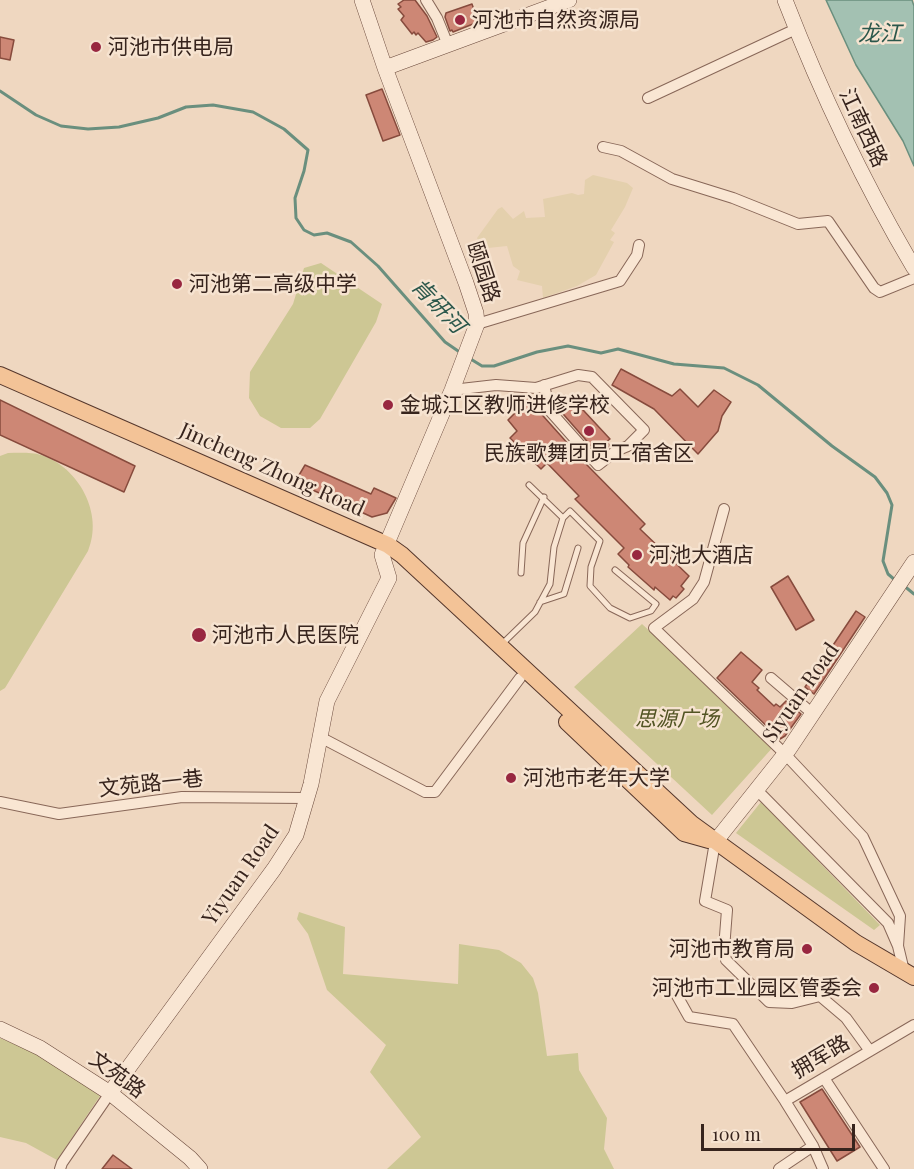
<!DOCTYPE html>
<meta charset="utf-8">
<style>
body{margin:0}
#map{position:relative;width:914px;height:1169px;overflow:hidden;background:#efd7c0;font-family:"Playfair Display",serif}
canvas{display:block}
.scale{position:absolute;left:701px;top:1124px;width:154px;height:27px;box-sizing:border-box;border:3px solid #37241d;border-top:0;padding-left:8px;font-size:18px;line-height:21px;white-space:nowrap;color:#37241d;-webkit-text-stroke:4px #f6e3d0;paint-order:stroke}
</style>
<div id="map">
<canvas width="914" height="1169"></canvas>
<div class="scale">100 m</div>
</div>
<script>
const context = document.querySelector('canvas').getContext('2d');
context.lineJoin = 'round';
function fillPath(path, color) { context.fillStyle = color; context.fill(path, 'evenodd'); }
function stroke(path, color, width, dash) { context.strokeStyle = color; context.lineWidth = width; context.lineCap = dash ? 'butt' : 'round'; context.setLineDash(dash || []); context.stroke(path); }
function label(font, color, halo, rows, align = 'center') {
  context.font = font + ' "Playfair Display","Noto Sans SC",serif'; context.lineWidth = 5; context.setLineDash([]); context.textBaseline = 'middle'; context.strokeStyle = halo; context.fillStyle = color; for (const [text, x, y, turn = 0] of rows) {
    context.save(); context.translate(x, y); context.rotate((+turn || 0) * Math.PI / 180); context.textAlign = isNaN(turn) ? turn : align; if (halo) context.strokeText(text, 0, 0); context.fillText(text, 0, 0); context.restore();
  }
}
const farmland = new Path2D(`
 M 593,175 L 627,183 L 633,188 L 625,207 L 611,230 L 615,233 L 610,240 L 614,242 L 596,275 L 577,286 L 543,298 L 542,286 L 517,280 L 520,271 L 513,266 L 507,246 L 488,248 L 481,246 L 477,238 L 498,209 L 502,207 L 513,219 L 524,211 L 526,218 L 545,217 L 543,199 L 572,193 L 578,195 L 584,194 L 585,180 Z`);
const green = new Path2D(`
 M 321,263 L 382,304 L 376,322 L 320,419 L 310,428 L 281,428 L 260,416 L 249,398 L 250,372 L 293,304 L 304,268 Z
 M 8,453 C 18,453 31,452 41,455 C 79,467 104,514 88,551 L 5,688 L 0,691 L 0,456 Z
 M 642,624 L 774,746 L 712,815 L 574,687 Z
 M 761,802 L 880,925 L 874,930 L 736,833 Z
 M 299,912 L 345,927 L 343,974 L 458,984 L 459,944 L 499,950 L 521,963 L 533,978 L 538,993 L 547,1056 L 578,1053 L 579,1070 L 607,1118 L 604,1149 L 614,1169 L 387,1169 L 421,1137 L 370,1072 L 386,1045 L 327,990 L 308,934 L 297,919 Z
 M 0,1038 L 42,1056 L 100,1096 L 57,1160 L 26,1143 L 0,1137 Z`);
const water = new Path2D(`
 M 826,0 L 912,0 L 914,6 L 914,166 L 903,141 L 856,65 Z`);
const stream = new Path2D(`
 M 0,91 L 36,115 L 61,126 L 88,129 L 119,127 L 158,118 L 186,107 L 213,105 L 253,112 L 284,129 L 308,150 L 304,171 L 295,198 L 296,218 L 304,230 L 314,235 L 327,233 L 351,242 L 378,266 L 445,342 L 461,353
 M 469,358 L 482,366 L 494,366 L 537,352 L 568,346 L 601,353 L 618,349 L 674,364 L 724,368 L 758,385 L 832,446 L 875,477 L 887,493 L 892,505 L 883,561 L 888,574 L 895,580
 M 903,585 L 914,594`);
const building = new Path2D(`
 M 404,0 L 415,0 L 427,16 L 437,37 L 433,40 L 426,42 L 418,33 L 416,35 L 414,32 L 412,34 L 401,20 L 404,16 L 398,9 L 401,7 L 398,4 Z
 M 472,4 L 478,22 L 453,32 L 452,30 L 450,31 L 445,17 L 446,13 Z
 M 0,37 L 14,40 L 10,60 L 0,58 Z
 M 382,89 L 400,135 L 383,141 L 366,95 Z
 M 621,369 L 672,396 L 680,389 L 698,407 L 714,390 L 731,402 L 722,416 L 718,431 L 698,454 L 654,409 L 612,385 Z
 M 564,395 L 569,400 L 571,397 L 610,439 L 606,442 L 610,445 L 599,455 L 557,407 L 556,403 Z
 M 509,396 L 527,398 L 587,465 L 645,524 L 640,529 L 689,576 L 681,586 L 684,589 L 676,598 L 673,596 L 670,600 L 655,587 L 654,590 L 628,567 L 629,565 L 618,554 L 624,548 L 575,499 L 579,496 L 547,463 L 541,469 L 510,438 L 517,431 L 508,420 L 522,406 L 507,405 Z
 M 0,400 L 135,466 L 124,492 L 0,435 Z
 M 305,465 L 371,494 L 374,488 L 396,498 L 387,513 L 372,517 L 295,482 Z
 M 788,576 L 814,620 L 796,630 L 771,587 Z
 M 856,611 L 865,617 L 814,694 L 805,687 Z
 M 741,652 L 762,670 L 752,682 L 759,688 L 757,690 L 774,706 L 776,704 L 780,707 L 786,701 L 801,714 L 785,736 L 780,739 L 717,678 Z
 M 822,1089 L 860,1147 L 837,1161 L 800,1102 Z
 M 113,1155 L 132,1169 L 102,1169 Z`);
const lane = new Path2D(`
 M 529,485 L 563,518 L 570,511 L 600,541 L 591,567 L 590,586 L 610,608 L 630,618 L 651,611 L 656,604 L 615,570
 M 521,573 L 523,543 L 544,497
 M 540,602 L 564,594 L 578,548
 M 502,644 L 535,612 L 550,584 L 554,547 L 563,518`);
const street = new Path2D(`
 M 426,0 L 437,18 L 448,45
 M 648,98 L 796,29
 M 603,147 L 621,151 L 672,179 L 733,198 L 798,224 L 828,221 L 874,288 L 880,292 L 914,278
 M 477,324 L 620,281 L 637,255 L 639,245
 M 452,390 L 496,385 L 536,388 L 578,375 L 592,377 L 644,430 L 628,446 L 616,451 L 598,465 L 550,411 L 544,385
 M 724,509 L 704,582 L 693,599 L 654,628 L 785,754 L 863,837 L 900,916 L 898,946
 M 771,678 L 813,714
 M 320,737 L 425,792 L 435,792 L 520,678
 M 757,790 L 888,923 L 898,946 L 904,971
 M 0,802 L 59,814 L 182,797 L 307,798
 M 715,842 L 705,901 L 727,910 L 724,949 L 726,960 L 769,1002 L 792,1003 L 820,996 L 846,1018 L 870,1051
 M 675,992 L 689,1017 L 733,1024 L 785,1101
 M 824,1078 L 884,1169
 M 60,1169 L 62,1163 L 110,1093
 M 779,1169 L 813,1146
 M 823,1169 L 813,1146 L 785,1101 L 914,1025`);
const secondary = new Path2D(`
 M 785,0 C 821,93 863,182 914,268
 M 385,68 L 569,0
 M 715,842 L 789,749 L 914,562
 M 0,1029 L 40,1048 L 110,1093 L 190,1158 L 200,1169
 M 110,1093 L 274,869 L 296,835 L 311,784 L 327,701 L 389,578 L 382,555 L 452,390 L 477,324 L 476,313 L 466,283 L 385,68 L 362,0`);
const primary = new Path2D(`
 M 0,375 L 388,545 L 402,555 L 692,824 L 856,943 L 914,977
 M 567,722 L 684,833 L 709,840`);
const markers = [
 [460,20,6,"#982740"],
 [96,47,6,"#982740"],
 [177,284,6,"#982740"],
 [388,405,6,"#982740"],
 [589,431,6,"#982740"],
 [637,555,6,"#982740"],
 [199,635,8,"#982740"],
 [511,778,6,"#982740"],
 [807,949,6,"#982740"],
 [874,988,6,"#982740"]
];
const poiNames = [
 ["河池市自然资源局",472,20],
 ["河池市供电局",108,47],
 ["河池第二高级中学",189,284],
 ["金城江区教师进修学校",400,405],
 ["民族歌舞团员工宿舍区",589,453,"center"],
 ["河池大酒店",649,555],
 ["河池市人民医院",212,635],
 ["河池市老年大学",523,778],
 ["河池市教育局",795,949,"right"],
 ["河池市工业园区管委会",862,988,"right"]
];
const streetNames = [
 ["江南西路",863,128,65],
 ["颐园路",483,272,72],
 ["Jincheng Zhong Road",272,470,24],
 ["Siyuan Road",801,693,-55],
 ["文苑路一巷",151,784,-6],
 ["Yiyuan Road",241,875,-55],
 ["拥军路",821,1057,-31],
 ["文苑路",117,1075,36]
];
const parkNames = [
 ["思源广场",677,719]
];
const waterNames = [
 ["龙江",880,34],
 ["肯研河",438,306,46]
];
fillPath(farmland, '#e4d0ad');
fillPath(green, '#cdc794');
fillPath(water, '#a3c1b2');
stroke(water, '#6a8f7e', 1.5);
stroke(stream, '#6a8f7e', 3);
fillPath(building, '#cd8775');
stroke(building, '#874b3d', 1.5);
stroke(lane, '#886758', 7);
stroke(street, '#886758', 12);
stroke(secondary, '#6a493b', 16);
stroke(primary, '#55372c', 18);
stroke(lane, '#f9e6d3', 5);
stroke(street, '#f9e6d3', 10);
stroke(secondary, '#f9e6d3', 15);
stroke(primary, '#f3c397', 16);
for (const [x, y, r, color] of markers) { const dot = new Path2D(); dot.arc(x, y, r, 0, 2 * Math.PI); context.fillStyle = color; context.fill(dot); stroke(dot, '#f6e3d0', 2); }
label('21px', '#37241d', '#f6e3d0', poiNames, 'left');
label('21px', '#37241d', '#f6e3d0', streetNames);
label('italic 21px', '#525423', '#f6e3d0', parkNames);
label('italic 22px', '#2b574b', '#f6e3d0', waterNames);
</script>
